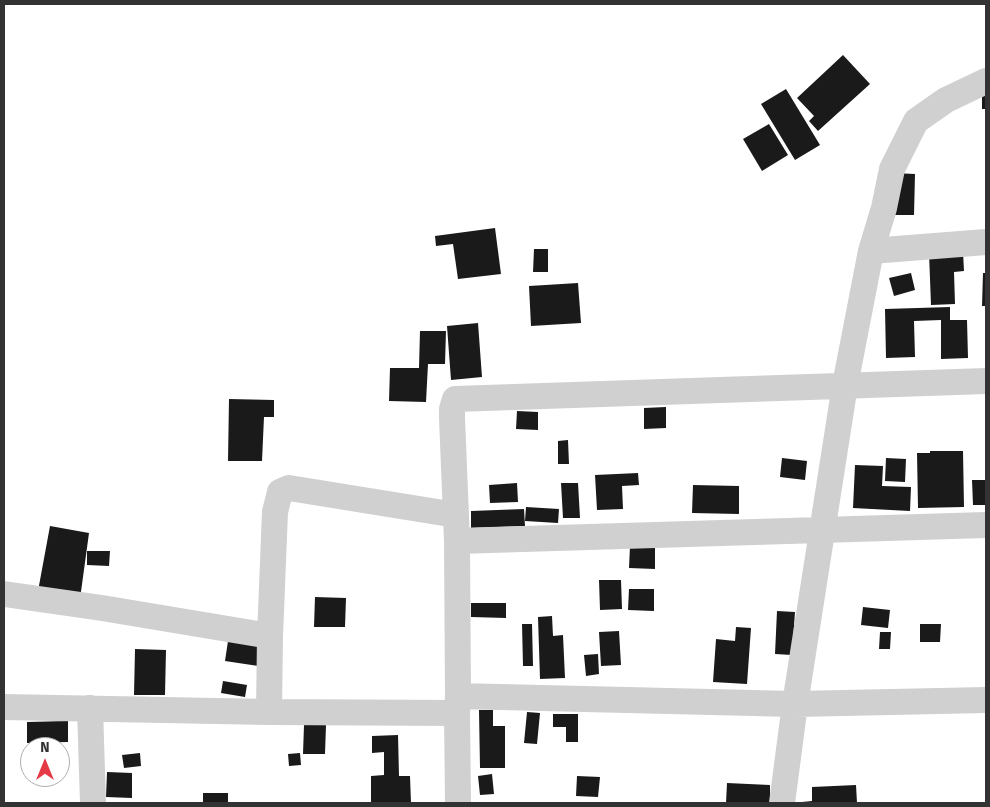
<!DOCTYPE html>
<style>
body{margin:0}
#map{position:relative;width:990px;height:807px;overflow:hidden;background:#fff;font-family:"Fira Sans",sans-serif}
canvas{display:block}
.frame{position:absolute;inset:0;border:5px solid #333;pointer-events:none}
.north{position:absolute;left:20px;top:737px;width:50px;height:50px;box-sizing:border-box;background:#fff;border:1px solid #adadad;border-radius:50%;rotate:0deg;font-size:14px;font-weight:700;line-height:20px;text-align:center;color:#333}
.north::after{content:'';display:block;margin:auto;width:18px;height:22px;background:#e63946;clip-path:polygon(50% 0,100% 100%,50% 72%,0 100%)}
</style>
<div id="map">
<canvas width="990" height="807"></canvas>
<div class="frame"></div>
<div class="north">N</div>
</div>
<script>
const context = document.querySelector('canvas').getContext('2d');
context.lineJoin = 'round';
function fillPath(path, color) { context.fillStyle = color; context.fill(path, 'evenodd'); }
function stroke(path, color, width, dash) { context.strokeStyle = color; context.lineWidth = width; context.lineCap = dash ? 'butt' : 'round'; context.setLineDash(dash || []); context.stroke(path); }
const building = new Path2D(`
 M 843,55 L 870,84 L 818,131 L 809,121 L 814,116 L 797,98 Z
 M 786,89 L 820,145 L 795,160 L 761,104 Z
 M 982,93 L 986,93 L 986,109 L 982,109 Z
 M 769,124 L 788,155 L 762,171 L 743,139 Z
 M 894,173 L 915,174 L 914,215 L 893,215 Z
 M 495,228 L 501,274 L 458,279 L 453,244 L 436,246 L 435,236 Z
 M 534,249 L 548,249 L 548,272 L 533,272 Z
 M 963,252 L 964,271 L 954,272 L 955,304 L 931,305 L 929,253 Z
 M 911,273 L 915,290 L 894,296 L 889,278 Z
 M 983,273 L 986,273 L 986,306 L 982,306 Z
 M 578,283 L 581,323 L 531,326 L 529,286 Z
 M 950,307 L 950,320 L 967,320 L 968,358 L 941,359 L 941,320 L 914,321 L 915,357 L 886,358 L 885,309 Z
 M 478,323 L 482,377 L 451,380 L 447,326 Z
 M 420,331 L 446,331 L 445,364 L 428,364 L 426,402 L 389,401 L 390,368 L 419,368 Z
 M 229,399 L 274,400 L 274,417 L 264,417 L 262,461 L 228,461 Z
 M 666,407 L 666,428 L 644,429 L 644,408 Z
 M 517,411 L 538,412 L 538,430 L 516,429 Z
 M 568,440 L 569,464 L 558,464 L 558,441 Z
 M 930,451 L 963,451 L 964,507 L 918,508 L 917,453 L 930,453 Z
 M 782,458 L 807,461 L 805,480 L 780,477 Z
 M 886,458 L 906,459 L 905,482 L 885,481 Z
 M 855,465 L 883,466 L 882,486 L 911,487 L 910,511 L 853,508 Z
 M 638,473 L 639,485 L 622,486 L 623,509 L 597,510 L 595,475 Z
 M 972,480 L 986,480 L 986,505 L 973,505 Z
 M 517,483 L 518,502 L 490,503 L 489,485 Z
 M 561,483 L 578,483 L 580,518 L 563,518 Z
 M 693,485 L 739,486 L 739,514 L 692,513 Z
 M 526,507 L 559,509 L 558,523 L 525,521 Z
 M 524,509 L 525,526 L 471,528 L 471,511 Z
 M 50,526 L 89,533 L 80,599 L 38,591 Z
 M 630,546 L 655,546 L 655,569 L 629,568 Z
 M 87,551 L 110,551 L 109,566 L 87,565 Z
 M 599,580 L 621,580 L 622,609 L 600,610 Z
 M 629,589 L 654,589 L 654,611 L 628,610 Z
 M 315,597 L 346,598 L 345,627 L 314,627 Z
 M 471,603 L 506,603 L 506,618 L 471,617 Z
 M 863,607 L 890,610 L 888,628 L 861,625 Z
 M 777,611 L 795,612 L 792,655 L 775,654 Z
 M 552,616 L 553,636 L 563,635 L 565,678 L 540,679 L 538,617 Z
 M 522,624 L 532,624 L 533,666 L 523,666 Z
 M 920,624 L 941,624 L 940,642 L 920,642 Z
 M 736,627 L 751,628 L 747,684 L 713,682 L 716,639 L 735,641 Z
 M 619,631 L 621,665 L 601,666 L 599,632 Z
 M 880,632 L 891,632 L 890,649 L 879,649 Z
 M 228,641 L 268,648 L 265,667 L 225,661 Z
 M 135,649 L 166,650 L 165,695 L 134,695 Z
 M 598,654 L 599,674 L 586,676 L 584,655 Z
 M 223,681 L 247,685 L 245,697 L 221,693 Z
 M 479,710 L 493,710 L 493,726 L 505,726 L 505,768 L 480,768 Z
 M 527,712 L 540,713 L 537,744 L 524,743 Z
 M 553,714 L 578,714 L 578,742 L 566,742 L 566,727 L 553,727 Z
 M 68,721 L 68,742 L 27,743 L 27,722 Z
 M 304,725 L 326,725 L 325,754 L 303,754 Z
 M 398,735 L 399,776 L 410,776 L 411,803 L 371,803 L 371,776 L 384,775 L 384,752 L 372,753 L 372,736 Z
 M 140,753 L 141,766 L 124,768 L 122,755 Z
 M 300,753 L 301,765 L 289,766 L 288,754 Z
 M 107,772 L 132,773 L 132,798 L 106,797 Z
 M 492,774 L 494,794 L 480,795 L 478,776 Z
 M 577,776 L 600,777 L 598,797 L 576,796 Z
 M 727,783 L 770,785 L 770,803 L 726,803 Z
 M 856,785 L 857,803 L 802,803 L 802,802 L 812,801 L 812,787 Z
 M 203,793 L 228,793 L 228,803 L 203,803 Z`);
const minor = new Path2D(`
 M 871,251 L 986,242
 M 457,541 L 986,525
 M 4,594 L 102,608 L 270,636
 M 458,696 L 795,704 L 986,700
 M 4,707 L 269,712 L 457,713
 M 90,708 L 93,803
 M 269,712 L 270,636 L 275,512 L 280,492 L 289,488 L 456,515
 M 458,803 L 457,713 L 458,696 L 457,541 L 452,418 L 452,409 L 455,399 L 986,381
 M 782,803 L 795,704 L 845,385 L 871,251 L 884,208 L 892,169 L 916,121 L 946,100 L 986,81`);
fillPath(building, '#1a1a1a');
stroke(minor, '#d0d0d0', 26);
</script>
